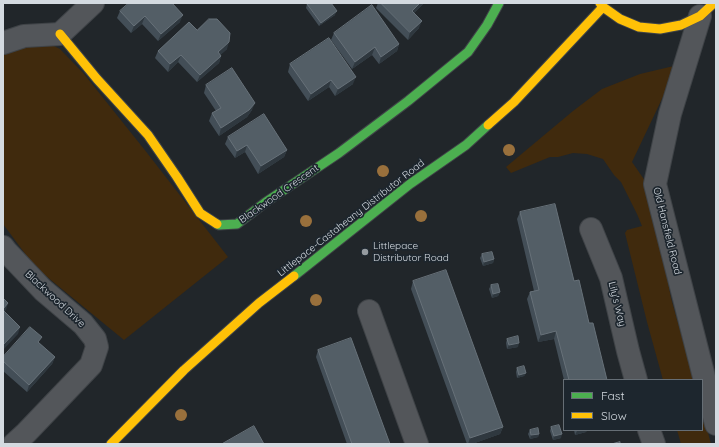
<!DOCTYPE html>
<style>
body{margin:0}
#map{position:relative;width:719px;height:447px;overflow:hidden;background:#21262a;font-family:Quicksand,sans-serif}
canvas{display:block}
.frame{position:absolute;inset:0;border:4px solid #d4dae0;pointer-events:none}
.legend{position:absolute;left:563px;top:379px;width:140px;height:52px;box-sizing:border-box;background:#1d262e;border:1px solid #666e75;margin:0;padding:5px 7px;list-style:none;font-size:12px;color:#d4dae0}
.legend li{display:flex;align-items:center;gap:8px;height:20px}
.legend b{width:20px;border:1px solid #666e75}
</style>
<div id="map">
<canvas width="719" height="447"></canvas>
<div class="frame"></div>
<ul class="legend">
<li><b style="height:5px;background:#4caf50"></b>Fast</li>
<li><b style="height:5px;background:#ffc107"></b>Slow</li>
</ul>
</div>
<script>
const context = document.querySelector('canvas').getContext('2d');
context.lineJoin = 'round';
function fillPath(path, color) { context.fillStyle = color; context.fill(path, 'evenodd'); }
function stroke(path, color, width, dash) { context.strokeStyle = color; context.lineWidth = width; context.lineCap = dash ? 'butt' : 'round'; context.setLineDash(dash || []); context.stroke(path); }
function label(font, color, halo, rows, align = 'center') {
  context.font = font + ' Quicksand,sans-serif'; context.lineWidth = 3.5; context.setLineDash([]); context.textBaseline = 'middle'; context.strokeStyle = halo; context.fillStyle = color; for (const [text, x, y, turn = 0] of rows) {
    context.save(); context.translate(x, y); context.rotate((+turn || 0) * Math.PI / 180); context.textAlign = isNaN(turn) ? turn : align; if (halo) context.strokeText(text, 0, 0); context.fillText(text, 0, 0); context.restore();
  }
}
const green = new Path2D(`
 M 48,43 L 60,49 L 84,74 L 144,149 L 228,257 L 124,340 L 35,267 L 3,224 L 3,54 L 27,47 Z
 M 678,65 L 632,162 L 650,188 L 671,298 L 694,380 L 663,380 L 647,322 L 625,233 L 627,230 L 642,226 L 637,214 L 621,182 L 614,175 L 603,159 L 587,154 L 573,153 L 558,157 L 550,157 L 511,173 L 506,167 L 573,111 L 602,89 L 640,74 Z
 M 702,410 L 711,444 L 681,444 L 677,430 L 702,430 Z`);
const street = new Path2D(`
 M 700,16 L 670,114 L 655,184 L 716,424
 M 3,43 L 24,36 L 60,34 L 93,3
 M 591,229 L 611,278 L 628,351 L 636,380
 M 3,247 L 6,251 L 43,290 L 83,324 L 95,339 L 97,347 L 91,365 L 26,433 L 14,444
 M 369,311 L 417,444
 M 649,430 L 654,444`);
const fast = new Path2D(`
 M 217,224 L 219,225 L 237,224 L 266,202 L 339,153 L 408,101 L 468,52 L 487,25 L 499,3
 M 294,276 L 410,184 L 466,145 L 488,125`);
const slow = new Path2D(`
 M 600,3 L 603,7 L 620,19 L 639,27 L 660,29 L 681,25 L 700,16 L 714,3
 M 60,34 L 97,79 L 148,135 L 177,177 L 200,213 L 217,224
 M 488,125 L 514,102 L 603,7
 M 111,444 L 184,370 L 259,303 L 294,276`);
const trees = [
 [509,150],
 [383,171],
 [421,216],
 [306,221],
 [316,300],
 [181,415]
];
const wall = new Path2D(`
 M 378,3 L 424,3 L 414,13 L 419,28 L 408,40 L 376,8 Z
 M 307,4 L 335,15 L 319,26 L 306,8 Z
 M 120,11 L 180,22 L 158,41 L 142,24 L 131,33 L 117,18 Z
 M 197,30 L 227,49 L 220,55 L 221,56 L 219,63 L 197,82 L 178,62 L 168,72 L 155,58 L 158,51 Z
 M 334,33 L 399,44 L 397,51 L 379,64 L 372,55 L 352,69 L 331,40 Z
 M 290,64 L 353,84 L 335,96 L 329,87 L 308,101 L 288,72 Z
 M 206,85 L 252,110 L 247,117 L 219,136 L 209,121 L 212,113 L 216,111 L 204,93 Z
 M 228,137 L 287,150 L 284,157 L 258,174 L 245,152 L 235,158 L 225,144 Z
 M 520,212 L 574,281 L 589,323 L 607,380 L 564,380 L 554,339 L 538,342 L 527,299 L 530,292 L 534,291 L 517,219 Z
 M 482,254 L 494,259 L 493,263 L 483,266 L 480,258 Z
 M 413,281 L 503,427 L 500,434 L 472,444 L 467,444 L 411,289 Z
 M 491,285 L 500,292 L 498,296 L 492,298 L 489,289 Z
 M 507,339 L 518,347 L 507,349 L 506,343 Z
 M 39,343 L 55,357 L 52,364 L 27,392 L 3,371 L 3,357 Z
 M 318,350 L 390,444 L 347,444 L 316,357 Z
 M 517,368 L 526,373 L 524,376 L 517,378 L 516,372 Z
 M 551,427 L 561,438 L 553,440 L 550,431 Z
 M 530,430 L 539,434 L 538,437 L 530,439 L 528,434 Z
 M 574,430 L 587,430 L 586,432 L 575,435 Z`);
const shadedWall = new Path2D(`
 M 420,3 L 424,3 L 409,18 L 412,11 Z
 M 337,11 L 335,15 L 319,26 L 321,23 Z
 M 183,15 L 180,22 L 158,41 L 161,34 Z
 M 145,16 L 142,24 L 131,33 L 134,26 Z
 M 422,21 L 419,28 L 408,40 L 410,32 Z
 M 229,42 L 227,49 L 215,60 L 218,52 Z
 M 399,44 L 397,51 L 379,64 L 381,57 Z
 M 375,47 L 372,55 L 352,69 L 355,62 Z
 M 181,55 L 178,62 L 168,72 L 170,64 Z
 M 221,56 L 219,63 L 197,82 L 200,75 Z
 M 356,77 L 353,84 L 335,96 L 338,89 Z
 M 331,80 L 329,87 L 308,101 L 311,94 Z
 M 255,103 L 252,110 L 247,117 L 219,136 L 221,128 Z
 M 247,145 L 245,152 L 235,158 L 237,151 Z
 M 287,150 L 284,157 L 258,174 L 261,166 Z
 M 494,259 L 493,263 L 483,266 L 484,262 Z
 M 500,292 L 498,296 L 492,298 L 493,294 Z
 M 8,303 L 6,310 L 3,313 L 3,309 Z
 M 20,327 L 18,334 L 3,350 L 3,345 Z
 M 556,331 L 554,339 L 538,342 L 541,335 Z
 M 519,343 L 518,347 L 507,349 L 509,345 Z
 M 55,357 L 52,364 L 27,392 L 29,385 Z
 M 526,373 L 524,376 L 517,378 L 519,375 Z
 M 503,427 L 500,434 L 472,444 L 468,444 L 470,438 Z
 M 582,430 L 587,430 L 586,432 L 575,435 L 577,431 Z
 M 539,434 L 538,437 L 530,439 L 531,435 Z
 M 562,434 L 561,438 L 553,440 L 554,436 Z`);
const building = new Path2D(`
 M 129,3 L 172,3 L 183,15 L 161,34 L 145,16 L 134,26 L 120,11 Z
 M 308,3 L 331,3 L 337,11 L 321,23 L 307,4 Z
 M 381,3 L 420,3 L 412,11 L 422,21 L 410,32 Z
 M 372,5 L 399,44 L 381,57 L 375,47 L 355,62 L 334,33 Z
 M 209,19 L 217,19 L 230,33 L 229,42 L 218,52 L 221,56 L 200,75 L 181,55 L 170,64 L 158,51 L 189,22 L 197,30 Z
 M 329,38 L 356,77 L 338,89 L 331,80 L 311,94 L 290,64 Z
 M 232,68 L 255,103 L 249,110 L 221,128 L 212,113 L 221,108 L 206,85 Z
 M 264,114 L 287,150 L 261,166 L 247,145 L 237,151 L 228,137 Z
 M 555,204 L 574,281 L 579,280 L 589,323 L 593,323 L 607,380 L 569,380 L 556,331 L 541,335 L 530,292 L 539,290 L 520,212 Z
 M 492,252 L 494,259 L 484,262 L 482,254 Z
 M 446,270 L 503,427 L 470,438 L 413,281 Z
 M 498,284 L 500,292 L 493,294 L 491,285 Z
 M 3,298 L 8,303 L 3,309 Z
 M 3,310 L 20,327 L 3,345 Z
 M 30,327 L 42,337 L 38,342 L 55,357 L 29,385 L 3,361 L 3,357 Z
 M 518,336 L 519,343 L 509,345 L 507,339 Z
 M 351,338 L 390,444 L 352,444 L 318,350 Z
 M 524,366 L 526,373 L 519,375 L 517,368 Z
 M 559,425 L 562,434 L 554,436 L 551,427 Z
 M 254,426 L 264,444 L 222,444 Z
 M 538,428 L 539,434 L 531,435 L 530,430 Z
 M 620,442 L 620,444 L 612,444 Z`);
const markers = [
 [365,252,4,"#959ba0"]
];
const streetNames = [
 ["Blackwood Crescent",279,194,-35],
 ["Littlepace-Castaheany Distributor Road",351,218,-38],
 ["Old Hansfield Road",667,231,76],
 ["Blackwood Drive",55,299,43],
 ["Lily's Way",617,304,76]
];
const poiNames = [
 ["Littlepace",373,246],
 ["Distributor Road",373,258]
];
fillPath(green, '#402a0d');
stroke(street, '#3f4347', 24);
stroke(fast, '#3f4347', 11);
stroke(slow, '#3f4347', 11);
stroke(street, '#53565a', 22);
stroke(fast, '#4caf50', 9);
stroke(slow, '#ffc107', 9);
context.fillStyle = '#99703c';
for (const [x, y] of trees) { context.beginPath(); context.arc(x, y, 6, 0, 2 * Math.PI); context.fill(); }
fillPath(wall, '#434e57');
fillPath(shadedWall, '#2f383f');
fillPath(building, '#535e66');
stroke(building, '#677179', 1);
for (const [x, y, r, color] of markers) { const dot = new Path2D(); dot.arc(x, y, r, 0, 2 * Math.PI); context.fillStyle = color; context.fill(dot); stroke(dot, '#1d262e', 1.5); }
label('10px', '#d4dae0', '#1d262e', streetNames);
label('10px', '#d4dae0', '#1d262e', poiNames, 'left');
</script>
